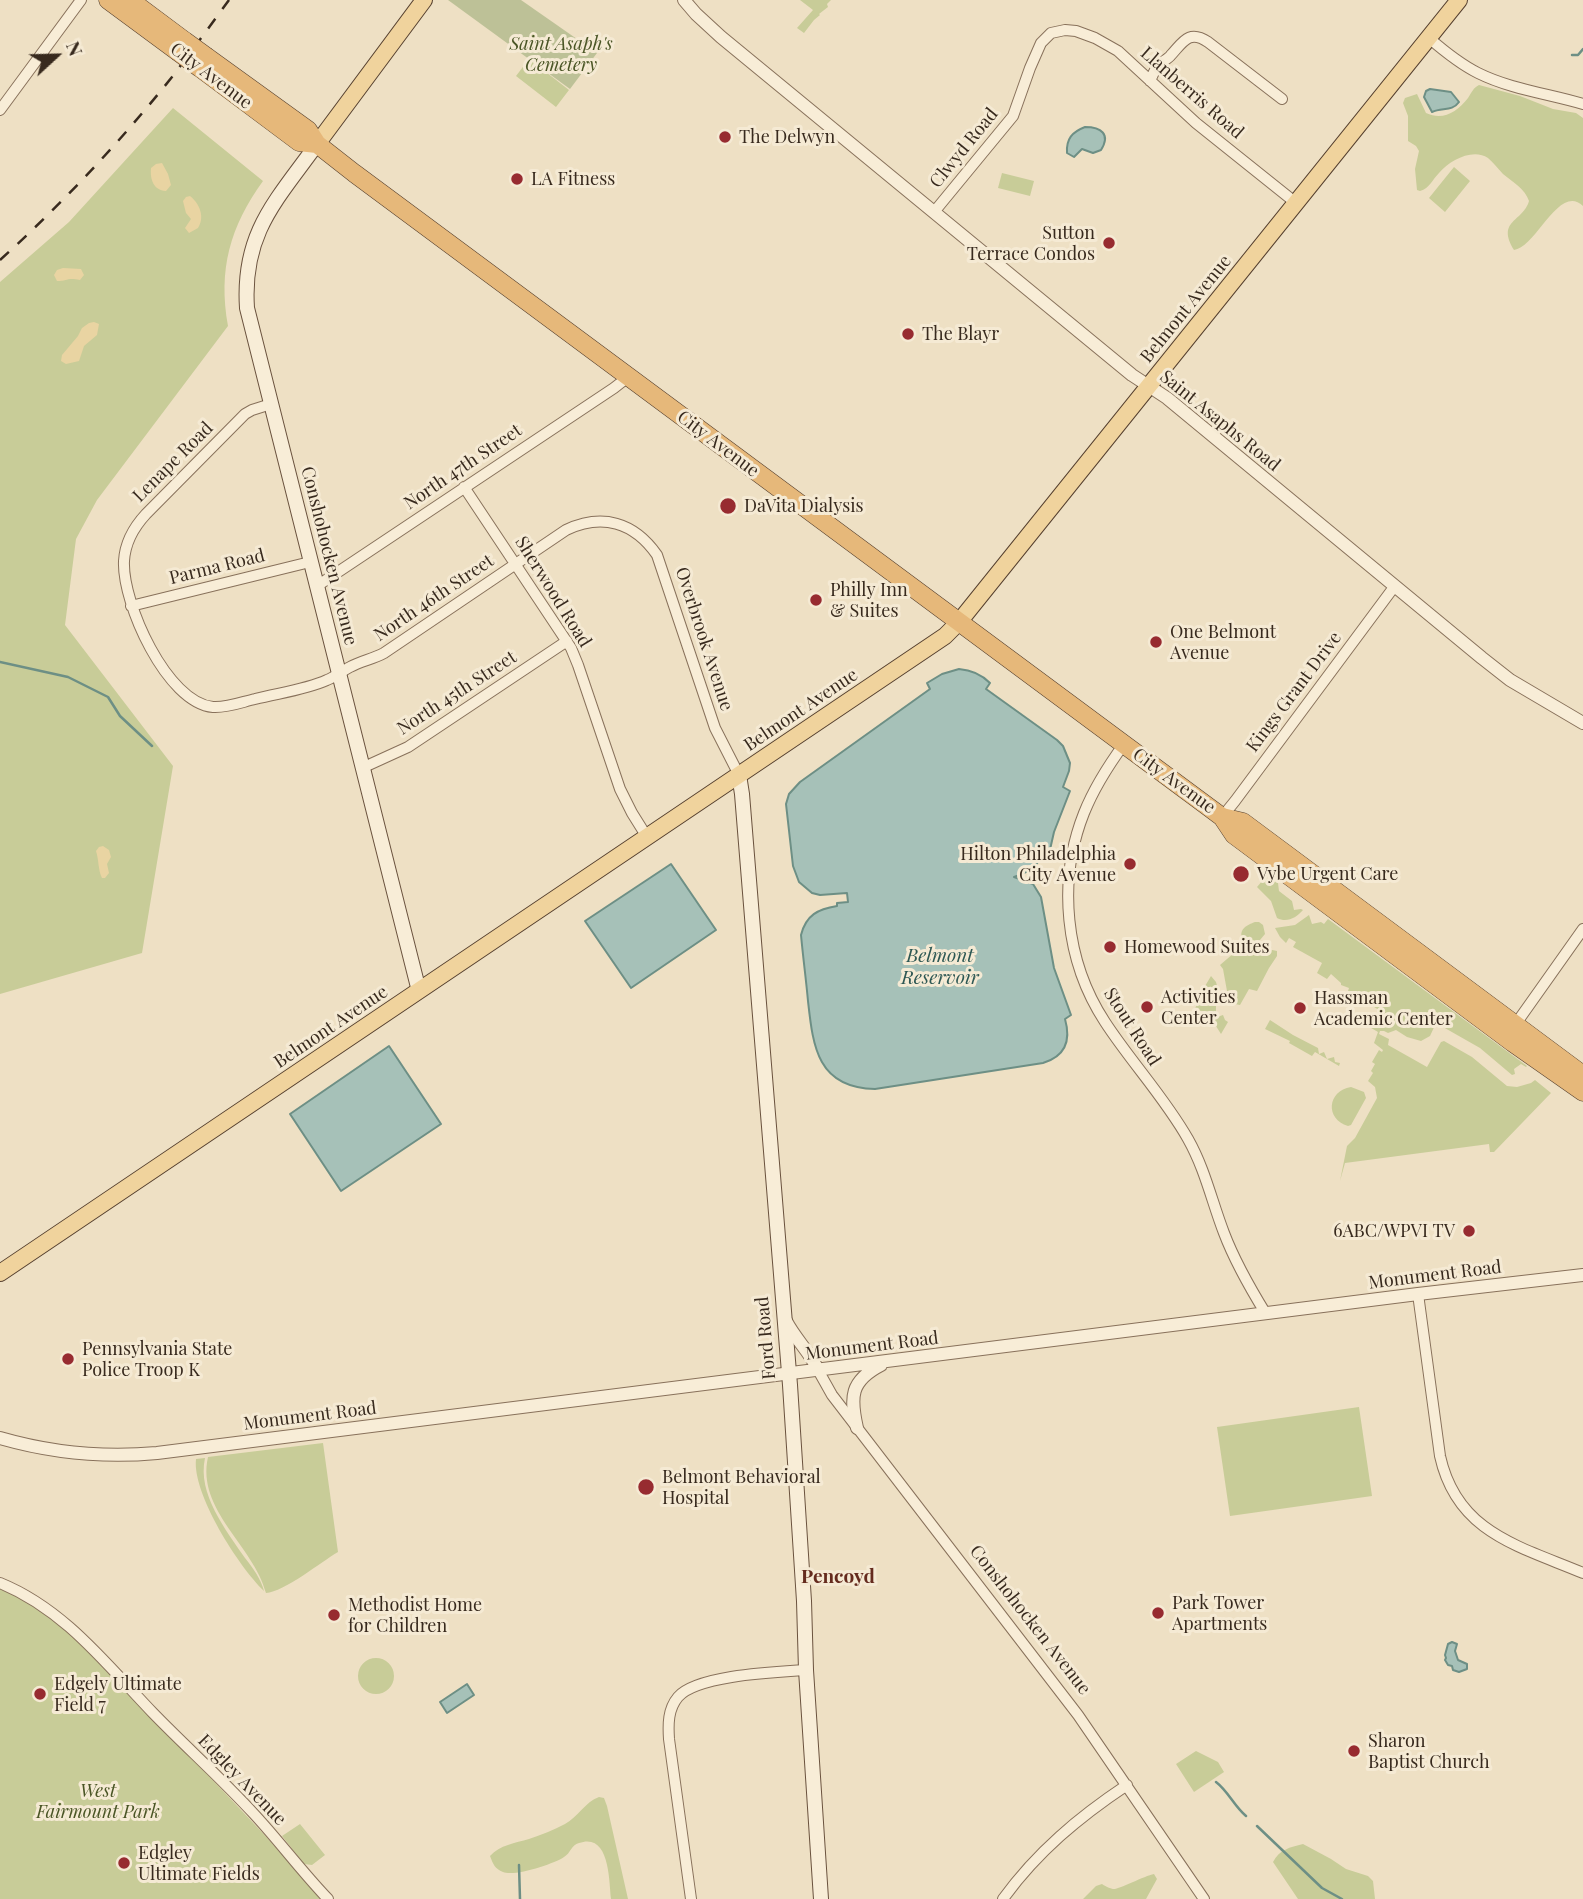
<!DOCTYPE html>
<style>
body{margin:0}
#map{position:relative;width:1583px;height:1899px;overflow:hidden;background:#eee0c4;font-family:"Playfair Display",serif}
canvas{display:block}
.north{position:absolute;left:21px;top:21px;width:70px;height:70px;-webkit-text-stroke:5px #f5ead4;paint-order:stroke;rotate:68deg;font-size:19px;font-weight:700;line-height:28px;text-align:center;color:#382a1e}
.north::after{content:'';display:block;margin:auto;width:24px;height:32px;background:#382a1e;clip-path:polygon(50% 0,100% 100%,50% 72%,0 100%)}
</style>
<div id="map">
<canvas width="1583" height="1899"></canvas>
<div class="north">N</div>
</div>
<script>
const context = document.querySelector('canvas').getContext('2d');
context.lineJoin = 'round';
function fillPath(path, color) { context.fillStyle = color; context.fill(path, 'evenodd'); }
function stroke(path, color, width, dash) { context.strokeStyle = color; context.lineWidth = width; context.lineCap = dash ? 'butt' : 'round'; context.setLineDash(dash || []); context.stroke(path); }
function label(font, color, halo, rows, align = 'center') {
  context.font = font + ' "Playfair Display",serif'; context.lineWidth = 6; context.setLineDash([]); context.textBaseline = 'middle'; context.strokeStyle = halo; context.fillStyle = color; for (const [text, x, y, turn = 0] of rows) {
    context.save(); context.translate(x, y); context.rotate((+turn || 0) * Math.PI / 180); context.textAlign = isNaN(turn) ? turn : align; if (halo) context.strokeText(text, 0, 0); context.fillText(text, 0, 0); context.restore();
  }
}
const green = new Path2D(`
 M 800,0 L 831,0 L 827,4 L 828,7 L 819,14 L 820,15 L 814,20 L 804,33 L 797,28 L 813,10 Z
 M 529,59 L 569,90 L 556,107 L 516,76 Z
 M 1479,85 L 1520,96 L 1553,109 L 1576,113 L 1583,118 L 1583,206 C 1559,183 1536,248 1514,250 C 1496,220 1523,222 1529,201 C 1525,189 1513,182 1503,174 C 1498,169 1494,163 1488,158 C 1473,148 1450,160 1439,173 C 1432,180 1430,188 1420,191 L 1417,190 L 1415,169 L 1419,151 L 1416,146 L 1408,141 L 1408,116 L 1403,103 L 1405,98 L 1417,94 L 1426,113 C 1443,121 1457,112 1468,98 C 1472,92 1473,88 1479,85 Z
 M 173,108 L 263,181 C 230,227 218,269 228,326 L 97,500 L 76,539 L 65,625 L 173,766 L 142,953 L 0,994 L 0,282 L 69,222 Z
 M 1454,167 L 1470,181 L 1445,212 L 1429,198 Z
 M 1002,173 L 1034,181 L 1030,196 L 998,188 Z
 M 1266,879 L 1270,882 L 1273,879 L 1278,883 L 1279,891 L 1292,901 L 1294,910 L 1301,909 L 1303,910 C 1296,918 1287,923 1277,918 L 1271,901 L 1257,887 L 1263,880 L 1265,881 Z
 M 1309,915 L 1312,924 L 1321,922 L 1324,924 L 1328,919 L 1527,1066 L 1526,1067 L 1521,1064 L 1514,1069 L 1515,1074 L 1512,1075 L 1480,1048 L 1436,1023 L 1430,1036 L 1421,1041 L 1407,1037 L 1396,1030 L 1388,1033 L 1384,1031 L 1380,1031 L 1379,1034 L 1389,1039 L 1388,1045 L 1427,1067 L 1441,1042 L 1444,1041 L 1472,1057 L 1507,1086 L 1517,1087 L 1531,1083 L 1535,1080 L 1551,1093 L 1494,1152 L 1490,1152 L 1489,1144 L 1345,1163 L 1340,1181 L 1347,1146 L 1355,1138 L 1377,1098 L 1375,1087 L 1368,1081 L 1373,1073 L 1371,1071 L 1375,1064 L 1372,1062 L 1379,1050 L 1382,1052 L 1383,1050 L 1374,1043 L 1378,1032 L 1366,1025 L 1362,1019 L 1363,1017 L 1372,1022 L 1379,1010 L 1348,991 L 1349,988 L 1341,985 L 1341,983 L 1331,974 L 1327,979 L 1317,973 L 1322,963 L 1293,947 L 1296,942 L 1289,938 L 1286,943 L 1280,937 L 1275,928 L 1295,925 Z
 M 1255,922 L 1259,922 L 1263,925 L 1265,934 L 1260,940 L 1248,942 L 1242,938 C 1239,929 1247,925 1255,922 Z
 M 1263,948 L 1277,951 L 1277,956 L 1269,968 L 1257,991 L 1249,989 L 1240,1005 L 1235,1004 L 1229,1006 L 1228,1000 L 1232,998 L 1229,998 L 1231,993 L 1227,991 L 1223,969 L 1220,965 L 1234,953 Z
 M 1211,976 L 1216,982 L 1221,1001 L 1216,1006 L 1216,1013 L 1195,1010 L 1198,998 Z
 M 1199,1014 L 1217,1017 L 1223,1015 L 1225,1020 L 1228,1022 L 1221,1034 L 1214,1023 L 1200,1024 Z
 M 1270,1020 L 1293,1035 L 1318,1048 L 1319,1054 L 1324,1052 L 1327,1059 L 1334,1057 L 1335,1062 L 1340,1063 L 1339,1066 L 1315,1052 L 1312,1056 L 1289,1043 L 1290,1041 L 1265,1029 Z
 M 1351,1087 L 1364,1092 L 1366,1098 L 1351,1125 L 1348,1126 C 1325,1119 1327,1091 1351,1087 Z
 M 1359,1407 L 1372,1496 L 1230,1516 L 1217,1427 Z
 M 323,1443 L 338,1552 C 321,1562 284,1592 266,1593 C 254,1546 196,1510 208,1457 Z
 M 205,1458 C 197,1494 226,1530 245,1558 C 253,1568 261,1579 264,1591 C 239,1567 192,1494 196,1459 Z
 M 0,1588 C 67,1619 115,1678 165,1730 C 218,1786 272,1841 322,1899 L 0,1899 Z
 M358 1676a18 18 0 1 1 36 0a18 18 0 1 1-36 0Z
 M 1196,1751 L 1218,1762 L 1224,1772 L 1194,1792 L 1176,1764 Z
 M 599,1797 L 604,1798 L 607,1806 L 628,1899 L 611,1899 C 609,1881 610,1832 579,1843 C 571,1845 571,1853 564,1857 C 554,1864 514,1877 503,1872 C 495,1869 493,1864 490,1856 C 500,1845 515,1843 529,1839 C 541,1835 554,1830 565,1824 C 578,1817 585,1802 599,1797 Z
 M 300,1824 L 325,1855 L 312,1865 L 304,1864 L 282,1836 Z
 M 1303,1844 L 1331,1859 L 1346,1869 L 1368,1876 L 1373,1881 L 1375,1899 L 1298,1899 L 1273,1862 C 1279,1850 1290,1847 1303,1844 Z
 M 1154,1874 L 1157,1879 L 1146,1899 L 1083,1899 L 1096,1886 L 1102,1884 C 1103,1885 1111,1889 1113,1889 C 1118,1890 1144,1876 1154,1874 Z`);
const sand = new Path2D(`
 M 162,163 L 168,174 L 171,185 L 166,191 C 153,190 150,179 151,168 L 156,164 Z
 M 190,196 C 200,204 205,217 198,228 L 189,233 L 185,228 L 191,219 L 186,213 L 183,201 L 186,197 Z
 M 63,268 L 81,269 L 84,275 L 80,280 C 67,277 68,281 57,281 L 54,275 L 57,270 Z
 M 94,322 L 99,324 L 97,335 L 84,346 L 79,361 L 66,364 L 61,361 L 62,355 L 78,336 L 82,328 L 89,323 Z
 M 103,846 L 109,850 L 111,857 L 107,864 L 109,873 L 105,878 L 102,878 C 98,870 99,860 96,851 L 99,847 Z`);
const cemetery = new Path2D(`
 M 448,0 L 521,0 L 597,53 L 570,89 Z`);
const water = new Path2D(`
 M 1430,89 L 1451,92 L 1459,102 C 1452,112 1442,107 1432,112 L 1424,97 L 1426,91 Z
 M 1085,127 C 1101,127 1111,134 1101,150 L 1093,153 L 1082,149 L 1074,157 L 1067,153 C 1066,139 1072,132 1085,127 Z
 M 959,669 C 972,670 981,674 990,683 L 986,689 L 1057,740 L 1063,746 L 1070,763 L 1069,771 L 1063,787 L 1070,791 L 1054,832 L 1049,854 L 1043,854 C 1037,867 1027,873 1014,877 L 1033,884 L 1041,897 L 1054,968 L 1071,1015 L 1065,1019 C 1071,1040 1066,1056 1043,1063 L 875,1089 C 817,1088 813,1046 808,1001 C 806,979 803,957 801,935 C 806,915 818,909 837,906 L 837,903 L 848,902 L 847,893 L 820,895 L 812,893 L 799,882 L 793,866 L 786,804 L 789,794 L 800,782 L 930,689 L 927,683 L 942,674 Z
 M 671,864 L 716,930 L 631,988 L 585,921 Z
 M 389,1046 L 441,1124 L 341,1191 L 290,1114 Z
 M 1452,1642 L 1457,1644 L 1455,1651 L 1458,1660 L 1467,1664 L 1467,1669 L 1459,1672 L 1453,1670 L 1452,1666 L 1448,1665 L 1445,1660 L 1446,1658 L 1445,1655 L 1448,1644 Z
 M 467,1684 L 474,1695 L 447,1713 L 440,1702 Z`);
const stream = new Path2D(`
 M 1572,55 L 1578,55 L 1583,49
 M 0,662 L 68,677 L 108,697 L 120,716 L 152,746
 M 1216,1782 C 1228,1791 1234,1806 1246,1816
 M 1257,1826 L 1322,1888 L 1342,1899
 M 519,1865 L 520,1899`);
const minor = new Path2D(`
 M 1429,38 C 1444,51 1460,64 1478,73 C 1510,89 1549,94 1583,104
 M 1150,81 C 1153,74 1156,66 1162,62 C 1165,60 1169,58 1171,55 C 1183,42 1189,29 1208,42 L 1282,99
 M 0,110 L 81,0
 M 934,212 L 1013,116 L 1030,68 L 1041,43 L 1051,33 L 1065,30 L 1076,31 L 1095,38 L 1118,51 L 1196,123 L 1296,203
 M 271,404 L 252,410 L 245,414 L 146,514 C 134,527 125,543 124,561 C 122,603 167,703 213,707 C 227,708 242,702 255,699 C 278,693 305,690 327,680 C 335,677 342,671 350,667 C 361,661 373,659 384,653 L 566,530 C 602,513 634,522 657,555 L 715,728 L 739,775
 M 464,487 L 571,648 L 578,665 L 620,789 L 632,813 L 647,837
 M 317,586 L 614,388 L 628,377
 M 131,606 L 310,562
 M 1124,744 C 1108,766 1094,788 1084,813 C 1057,881 1065,961 1105,1022 C 1131,1062 1165,1098 1188,1139 C 1205,1169 1212,1202 1224,1233 C 1235,1262 1250,1288 1266,1314
 M 362,768 L 408,747 L 567,641
 M 1222,817 L 1235,801 L 1394,587
 M 1515,1025 L 1583,929
 M 1418,1294 L 1440,1456 C 1457,1533 1519,1546 1583,1573
 M 818,1370 L 832,1395 L 1078,1715 L 1204,1899
 M 0,1583 C 64,1609 106,1664 153,1713 C 186,1747 222,1779 254,1814 C 280,1842 302,1872 328,1899
 M 691,1899 L 669,1739 C 668,1724 668,1709 678,1697 C 697,1675 777,1672 806,1670
 M 1003,1899 C 1037,1852 1079,1817 1127,1785`);
const tertiary = new Path2D(`
 M 684,0 L 696,14 L 721,37 L 1132,375 L 1167,398 L 1482,658 L 1510,680 L 1583,723
 M 786,1321 C 795,1339 810,1352 818,1370
 M 857,1428 C 850,1397 850,1381 881,1365
 M 0,1438 C 52,1453 103,1458 157,1453 L 1418,1294 L 1583,1275`);
const secondary = new Path2D(`
 M 317,144 C 276,201 242,233 247,308 L 419,991
 M 739,775 L 742,794 L 790,1385 L 804,1601 L 806,1670 L 821,1899`);
const primary = new Path2D(`
 M 317,144 L 424,0
 M 0,1273 L 945,636 L 959,622 L 1459,0`);
const trunk = new Path2D(`
 M 108,0 L 177,51
 M 130,0 L 185,41
 M 207,57 L 308,130 L 317,144 L 354,173 L 1222,817 L 1234,835 L 1513,1043 L 1583,1092
 M 200,68 L 299,142 L 317,144
 M 1222,817 L 1243,822 L 1583,1075`);
const rail = new Path2D(`
 M 0,260 C 62,204 120,142 172,77 C 191,52 210,26 229,0`);
const trunkBridge = new Path2D(`
 M 185,41 L 207,57
 M 177,51 L 200,68`);
const markers = [
 [725,137,7,"#972b30"],
 [517,179,7,"#972b30"],
 [1109,243,7,"#972b30"],
 [908,334,7,"#972b30"],
 [728,506,9,"#972b30"],
 [816,600,7,"#972b30"],
 [1156,642,7,"#972b30"],
 [1130,864,7,"#972b30"],
 [1241,874,9,"#972b30"],
 [1110,947,7,"#972b30"],
 [1147,1007,7,"#972b30"],
 [1300,1008,7,"#972b30"],
 [1469,1231,7,"#972b30"],
 [68,1359,7,"#972b30"],
 [646,1487,9,"#972b30"],
 [1158,1613,7,"#972b30"],
 [334,1615,7,"#972b30"],
 [40,1694,7,"#972b30"],
 [1354,1751,7,"#972b30"],
 [124,1863,7,"#972b30"]
];
const parkNames = [
 ["Saint Asaph's",561,44],
 ["Cemetery",561,65],
 ["West",98,1791],
 ["Fairmount Park",98,1812]
];
const streetNames = [
 ["City Avenue",211,76,37],
 ["Llanberris Road",1192,93,41],
 ["Clwyd Road",964,148,-51],
 ["Belmont Avenue",1186,309,-51],
 ["Saint Asaphs Road",1220,421,39],
 ["City Avenue",718,444,37],
 ["Lenape Road",173,462,-45],
 ["North 47th Street",463,467,-34],
 ["Conshohocken Avenue",329,556,76],
 ["Parma Road",217,567,-14],
 ["Sherwood Road",553,592,58],
 ["North 46th Street",434,598,-34],
 ["Overbrook Avenue",704,639,72],
 ["Kings Grant Drive",1294,692,-53],
 ["North 45th Street",457,693,-33],
 ["Belmont Avenue",801,710,-34],
 ["City Avenue",1174,781,36],
 ["Belmont Avenue",331,1027,-34],
 ["Stout Road",1132,1027,57],
 ["Monument Road",1435,1275,-7],
 ["Ford Road",766,1338,-95],
 ["Monument Road",872,1346,-7],
 ["Monument Road",310,1416,-7],
 ["Conshohocken Avenue",1030,1620,52],
 ["Edgley Avenue",242,1780,46]
];
const poiNames = [
 ["The Delwyn",739,137],
 ["LA Fitness",531,179],
 ["Sutton",1095,233,"right"],
 ["Terrace Condos",1095,254,"right"],
 ["The Blayr",922,334],
 ["DaVita Dialysis",744,506],
 ["Philly Inn",830,590],
 ["& Suites",830,611],
 ["One Belmont",1170,632],
 ["Avenue",1170,653],
 ["Hilton Philadelphia",1116,854,"right"],
 ["City Avenue",1116,875,"right"],
 ["Vybe Urgent Care",1257,874],
 ["Homewood Suites",1124,947],
 ["Activities",1161,997],
 ["Center",1161,1018],
 ["Hassman",1314,998],
 ["Academic Center",1314,1019],
 ["6ABC/WPVI TV",1455,1231,"right"],
 ["Pennsylvania State",82,1349],
 ["Police Troop K",82,1370],
 ["Belmont Behavioral",662,1477],
 ["Hospital",662,1498],
 ["Park Tower",1172,1603],
 ["Apartments",1172,1624],
 ["Methodist Home",348,1605],
 ["for Children",348,1626],
 ["Edgely Ultimate",54,1684],
 ["Field 7",54,1705],
 ["Sharon",1368,1741],
 ["Baptist Church",1368,1762],
 ["Edgley",138,1853],
 ["Ultimate Fields",138,1874]
];
const waterNames = [
 ["Belmont",940,956],
 ["Reservoir",940,978]
];
const neighbourhoodNames = [
 ["Pencoyd",838,1577]
];
fillPath(green, '#c8cc98');
fillPath(sand, '#e9d4a2');
fillPath(cemetery, '#bdc197');
fillPath(water, '#a6c1b8');
stroke(water, '#6d8f85', 2);
stroke(stream, '#6d8f85', 2.5);
stroke(minor, '#88715b', 12);
stroke(tertiary, '#88715b', 14);
stroke(secondary, '#6a523e', 16);
stroke(primary, '#56402f', 18);
stroke(trunk, '#56402f', 19);
stroke(minor, '#f8edd7', 10);
stroke(tertiary, '#f8edd7', 12);
stroke(secondary, '#f8edd7', 14);
stroke(primary, '#f0d39d', 16);
stroke(trunk, '#e6b87a', 18);
stroke(rail, '#382a1e', 2.5, [12, 12]);
stroke(trunkBridge, '#56402f', 19, []);
stroke(trunkBridge, '#e6b87a', 18);
for (const [x, y, r, color] of markers) { const dot = new Path2D(); dot.arc(x, y, r, 0, 2 * Math.PI); context.fillStyle = color; context.fill(dot); stroke(dot, '#f5ead4', 2.5); }
label('italic 18px', '#4a5525', '#f5ead4', parkNames);
label('18px', '#382a1e', '#f5ead4', streetNames);
label('18px', '#382a1e', '#f5ead4', poiNames, 'left');
label('italic 19px', '#2e5854', '#f5ead4', waterNames);
label('bold 19px', '#652b1e', '#f5ead4', neighbourhoodNames);
</script>
